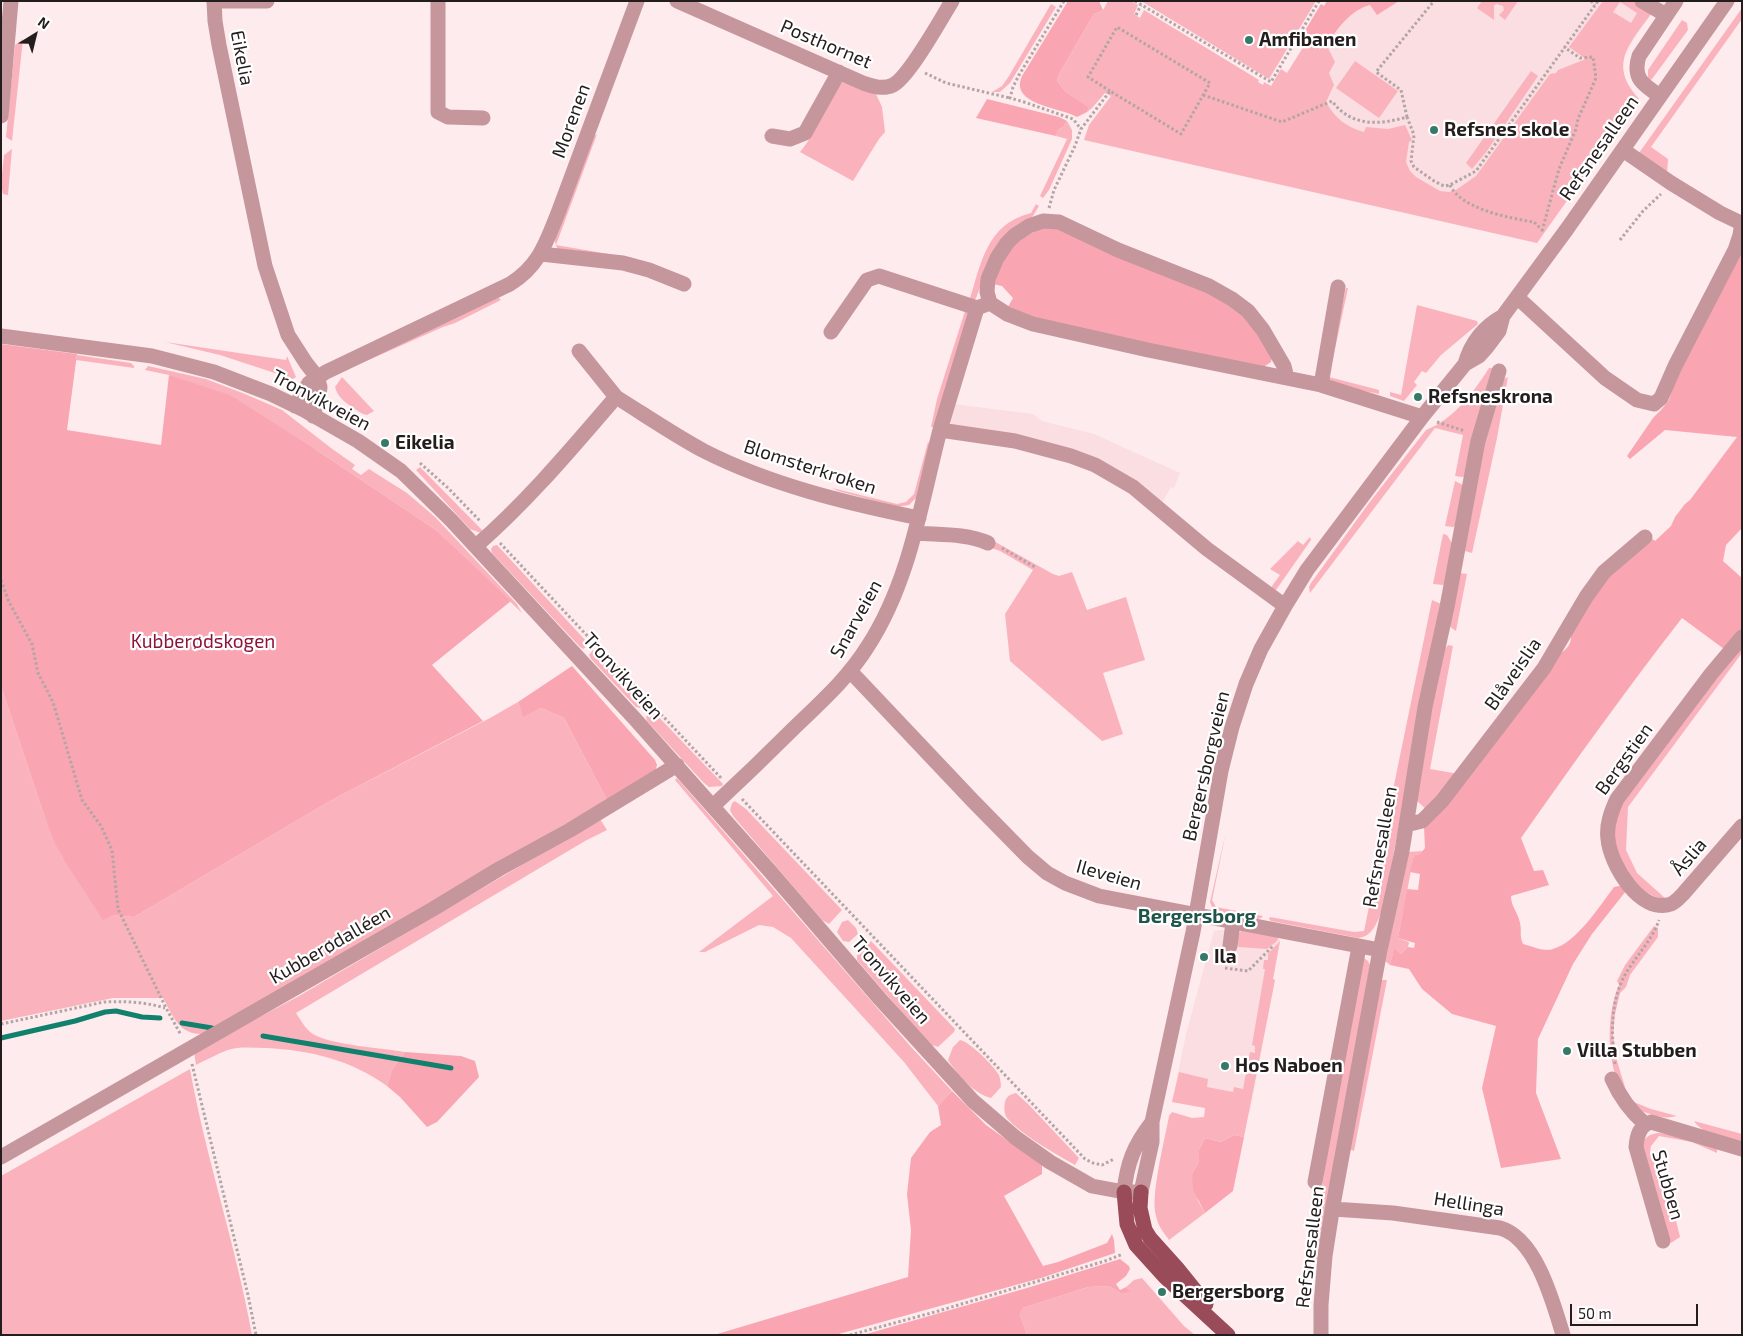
<!DOCTYPE html>
<meta charset="utf-8">
<style>
body{margin:0}
#map{position:relative;width:1743px;height:1336px;overflow:hidden;background:#feebed;font-family:"Exo 2",sans-serif}
canvas{display:block}
.frame{position:absolute;inset:0;border:2px solid #241d1e;pointer-events:none}
.north{position:absolute;left:10px;top:10px;width:50px;height:50px;-webkit-text-stroke:4px #fff;paint-order:stroke;rotate:36deg;font-size:14px;font-weight:700;line-height:20px;text-align:center;color:#241d1e}
.north::after{content:'';display:block;margin:auto;width:18px;height:22px;background:#241d1e;clip-path:polygon(50% 0,100% 100%,50% 72%,0 100%)}
.scale{position:absolute;left:1570px;top:1304px;width:128px;height:22px;box-sizing:border-box;border:2px solid #241d1e;border-top:0;padding-left:6px;font-size:15px;line-height:18px;white-space:nowrap;color:#241d1e;-webkit-text-stroke:4px #fff;paint-order:stroke}
</style>
<div id="map">
<canvas width="1743" height="1336"></canvas>
<div class="frame"></div>
<div class="north">N</div>
<div class="scale">50 m</div>
</div>
<script>
const context = document.querySelector('canvas').getContext('2d');
context.lineJoin = 'round';
function fillPath(path, color) { context.fillStyle = color; context.fill(path, 'evenodd'); }
function stroke(path, color, width, dash) { context.strokeStyle = color; context.lineWidth = width; context.lineCap = dash ? 'butt' : 'round'; context.setLineDash(dash || []); context.stroke(path); }
function label(font, color, halo, rows, align = 'center') {
  context.font = font + ' "Exo 2",sans-serif'; context.lineWidth = 4.5; context.setLineDash([]); context.textBaseline = 'middle'; context.strokeStyle = halo; context.fillStyle = color; for (const [text, x, y, turn = 0] of rows) {
    context.save(); context.translate(x, y); context.rotate((+turn || 0) * Math.PI / 180); context.textAlign = isNaN(turn) ? turn : align; if (halo) context.strokeText(text, 0, 0); context.fillText(text, 0, 0); context.restore();
  }
}
const built = new Path2D(`
 M 1327,1 L 1667,1 L 1665,5 L 1653,12 L 1635,37 L 1624,57 L 1622,69 L 1626,81 L 1639,99 L 1537,243 L 1237,174 L 1239,155 L 1305,43 L 1300,39 L 1321,4 L 1324,6 Z
 M 953,404 L 1033,414 L 1042,421 L 1094,434 L 1180,473 L 1174,488 L 1171,487 L 1162,503 L 1118,473 L 951,430 L 950,421 Z
 M 1221,930 L 1242,930 L 1278,937 L 1280,941 L 1273,979 L 1275,980 L 1250,1111 L 1248,1116 L 1172,1102 L 1186,1034 L 1214,931 Z`);
const green = new Path2D(`
 M 1108,1 L 1131,1 L 1138,5 L 1134,14 L 1140,18 L 1144,10 L 1259,80 L 1258,82 L 1263,85 L 1264,82 L 1271,86 L 1281,69 L 1287,73 L 1306,43 L 1312,47 L 1327,46 L 1335,62 L 1329,73 L 1334,85 L 1326,102 C 1335,118 1346,127 1364,132 L 1366,127 L 1388,129 L 1405,125 L 1412,140 L 1409,142 L 1406,162 L 1410,171 L 1416,177 L 1440,191 L 1449,192 L 1456,190 L 1476,176 L 1550,74 L 1556,73 L 1558,70 L 1586,59 L 1569,47 L 1603,1 L 1635,1 L 1651,14 C 1629,44 1608,65 1639,99 L 1537,243 L 1084,140 L 1089,125 L 1111,96 L 1105,93 L 1092,108 L 1087,112 L 1087,107 L 1066,92 L 1057,81 L 1059,74 L 1094,14 L 1103,10 ZM 1620,2 L 1637,13 L 1631,23 L 1613,12 Z
 M 1141,1 L 1316,1 L 1269,79 Z
 M 1482,1 L 1518,1 L 1505,20 L 1499,15 L 1504,10 L 1503,6 L 1496,4 L 1494,6 L 1494,20 L 1477,8 Z
 M 1051,4 L 1056,7 L 1010,83 L 1000,92 L 992,92 L 1002,86 L 1009,76 Z
 M 1742,8 L 1742,19 L 1651,147 L 1668,159 L 1667,174 L 1639,153 Z
 M 1682,20 L 1687,23 L 1688,30 L 1652,79 L 1650,80 L 1648,78 L 1648,70 Z
 M 23,39 L 12,141 L 6,137 L 15,45 Z
 M 1355,61 L 1398,91 L 1379,118 L 1336,88 Z
 M 1531,71 L 1538,76 L 1487,151 L 1472,169 L 1466,163 Z
 M 842,82 L 850,84 L 876,94 L 882,107 L 885,132 L 879,139 L 853,181 L 800,152 C 817,132 825,104 842,82 Z
 M 1067,121 L 1072,130 L 1072,139 L 1049,190 L 1043,198 L 1040,196 L 1067,139 L 1056,136 L 1058,130 L 1063,127 Z
 M 597,134 L 556,245 L 632,258 L 629,260 L 558,251 L 555,242 L 555,236 L 594,136 Z
 M 12,149 L 8,195 L 3,194 C 0,183 3,167 4,155 Z
 M 1036,204 L 1039,206 L 1033,216 L 992,256 L 976,298 L 973,302 L 969,302 C 981,264 986,224 1031,213 Z
 M 1346,288 L 1348,288 L 1329,377 L 1379,390 L 1379,394 C 1366,391 1337,387 1328,379 L 1337,326 Z
 M 498,297 L 501,300 L 455,323 L 443,327 L 353,367 Z
 M 1417,305 L 1477,321 L 1478,324 L 1441,355 L 1426,373 L 1422,371 L 1414,382 L 1417,385 L 1404,401 L 1390,396 L 1390,392 L 1401,395 Z
 M 966,308 L 970,310 L 934,427 L 931,427 L 937,399 Z
 M 165,342 L 286,360 L 287,356 L 296,377 L 293,379 L 220,355 Z
 M 77,355 L 131,363 L 134,366 L 134,368 L 76,360 Z
 M 148,366 L 206,379 L 245,394 L 282,410 L 331,448 L 355,465 L 352,469 L 361,475 L 369,469 L 407,493 L 435,517 L 516,603 L 522,613 L 436,530 L 318,451 L 169,375 L 145,370 Z
 M 1489,368 L 1494,368 L 1466,476 L 1462,477 L 1455,476 L 1463,435 L 1435,428 L 1310,593 L 1309,587 L 1311,583 L 1369,503 L 1426,430 C 1454,419 1473,393 1489,368 Z
 M 342,377 L 374,411 L 367,415 L 363,414 C 352,407 338,400 335,387 Z
 M 1508,377 L 1497,438 L 1472,553 L 1465,551 L 1487,425 L 1504,379 Z
 M 928,442 L 930,445 L 917,497 L 909,505 L 897,507 L 838,491 L 832,488 L 897,504 L 906,502 L 914,494 Z
 M 420,467 L 482,530 L 481,533 L 470,529 L 416,470 Z
 M 1455,481 L 1465,486 L 1457,525 L 1453,527 L 1445,526 Z
 M 1443,534 L 1447,535 L 1453,545 L 1446,583 L 1443,585 L 1433,584 Z
 M 1310,537 L 1311,540 L 1276,590 L 1272,589 L 1272,586 L 1280,575 L 1270,569 L 1298,541 L 1303,545 Z
 M 990,539 L 1053,574 L 1059,576 L 1072,572 L 1087,610 L 1126,597 L 1145,660 L 1103,673 L 1123,734 L 1102,741 L 1010,661 L 1005,614 L 1033,570 L 1000,551 L 986,546 Z
 M 497,545 L 587,642 L 586,647 L 583,649 L 580,647 L 492,553 L 491,549 L 493,546 Z
 M 1460,573 L 1467,574 L 1456,631 L 1449,626 Z
 M 1432,600 L 1441,604 L 1384,904 C 1379,918 1374,937 1358,938 L 1271,921 L 1269,919 L 1270,917 L 1354,932 L 1364,931 Z
 M 1742,643 L 1742,653 L 1628,807 L 1626,850 L 1637,873 L 1665,898 L 1660,899 L 1641,890 L 1628,877 L 1612,845 L 1617,810 Z
 M 1448,645 L 1453,646 L 1430,769 L 1459,774 L 1428,811 L 1416,800 L 1427,725 L 1445,649 Z
 M 593,650 L 595,650 L 641,698 L 642,705 L 640,708 L 636,707 L 591,659 L 589,655 Z
 M 1,686 L 43,812 L 62,857 L 113,915 L 134,917 L 330,801 L 490,718 L 518,702 L 523,716 L 541,708 L 564,718 L 607,800 L 203,1034 C 179,1035 173,1016 163,998 L 113,998 L 1,1021 Z
 M 650,711 L 653,711 L 723,784 L 722,786 L 709,787 L 703,782 L 647,721 L 646,717 Z
 M 677,778 L 912,1048 L 952,1091 L 938,1106 L 904,1062 L 791,938 L 773,927 L 759,925 L 705,952 L 699,952 L 773,896 L 675,780 Z
 M 735,801 L 746,809 L 842,910 L 829,924 L 822,920 L 733,816 L 730,810 L 732,803 Z
 M 600,819 L 607,830 L 585,841 L 296,1013 C 301,1020 305,1029 313,1034 C 331,1045 382,1048 405,1052 L 392,1070 L 387,1086 C 351,1060 310,1050 266,1048 C 253,1048 241,1046 228,1050 C 217,1054 206,1060 196,1065 L 194,1052 L 299,996 Z
 M 1226,832 L 1212,900 L 1216,907 L 1263,916 L 1261,918 L 1258,919 C 1249,917 1221,915 1214,909 C 1212,908 1211,904 1210,902 Z
 M 1423,851 L 1420,854 L 1414,855 L 1398,938 L 1409,942 L 1408,947 L 1401,954 L 1394,950 L 1390,965 L 1385,961 L 1407,852 Z
 M 848,920 L 856,928 L 858,934 L 849,942 L 843,941 L 837,932 L 842,922 Z
 M 1654,926 L 1658,928 L 1658,937 L 1630,975 L 1626,987 L 1620,993 L 1615,1014 L 1613,1036 L 1617,1061 L 1629,1100 L 1651,1109 L 1677,1116 C 1667,1119 1657,1117 1647,1113 C 1605,1098 1603,1020 1619,985 L 1617,981 L 1625,965 Z
 M 1242,930 L 1278,937 L 1277,941 L 1267,949 L 1239,947 L 1237,945 L 1238,934 Z
 M 871,941 L 955,1029 L 954,1032 L 938,1047 L 932,1045 L 918,1031 L 857,960 L 857,955 Z
 M 1280,941 L 1273,979 L 1275,980 L 1244,1137 L 1234,1135 L 1221,1142 L 1205,1138 L 1199,1150 L 1199,1161 L 1192,1174 L 1198,1201 L 1205,1213 L 1169,1240 C 1164,1233 1158,1226 1156,1216 C 1150,1196 1165,1139 1169,1116 L 1172,1112 L 1192,1118 L 1204,1117 L 1205,1108 L 1172,1102 L 1179,1072 L 1208,1079 L 1207,1087 L 1233,1092 L 1234,1087 L 1243,1089 L 1250,1052 L 1255,1053 L 1255,1046 L 1252,1045 L 1265,969 L 1263,969 L 1264,960 L 1268,960 L 1268,954 Z
 M 1364,958 L 1368,961 L 1370,965 L 1334,1176 L 1317,1260 L 1314,1260 L 1314,1251 L 1323,1195 L 1322,1187 L 1336,1099 Z
 M 1382,980 L 1387,980 L 1354,1151 L 1349,1149 L 1379,983 Z
 M 960,1040 C 969,1041 994,1066 999,1075 C 1000,1079 1001,1083 1001,1087 L 991,1098 C 974,1094 957,1074 948,1060 L 953,1047 Z
 M 190,1069 C 206,1159 236,1245 252,1335 L 1,1335 L 1,1176 Z
 M 1016,1093 L 1029,1105 L 1079,1158 L 1075,1165 C 1056,1154 1020,1134 1007,1118 C 1004,1114 1004,1107 1005,1102 C 1006,1097 1010,1094 1016,1093 Z
 M 1694,1121 L 1742,1134 L 1742,1143 C 1726,1138 1703,1135 1694,1121 Z
 M 1658,1133 L 1673,1134 L 1717,1149 L 1717,1153 L 1692,1142 L 1659,1136 L 1651,1146 L 1650,1152 L 1672,1204 L 1680,1237 L 1671,1243 L 1666,1231 L 1642,1144 C 1645,1137 1650,1134 1658,1133 Z
 M 1142,1278 L 1184,1326 L 1195,1335 L 1027,1335 L 1020,1315 L 1023,1308 L 1088,1287 L 1109,1286 L 1122,1294 L 1129,1292 L 1126,1287 L 1134,1280 Z`);
const forest = new Path2D(`
 M 1068,1 L 1099,1 L 1103,10 L 1094,14 L 1059,74 L 1057,81 L 1066,92 L 1088,107 L 1087,112 L 1077,117 C 1060,107 1009,105 1022,76 Z
 M 1327,1 L 1399,1 L 1377,15 L 1370,5 C 1352,9 1335,30 1327,46 L 1312,47 L 1300,39 L 1321,4 L 1324,6 Z
 M 987,99 L 1059,117 L 1067,121 L 1063,127 L 1058,130 L 1056,136 L 976,118 Z
 M 1044,227 L 1058,228 L 1208,292 L 1244,314 L 1272,357 L 1271,362 L 1262,368 L 1048,322 L 1008,307 L 1013,298 L 1002,286 L 993,284 L 1012,243 Z
 M 1742,244 L 1742,528 L 1726,545 L 1723,561 L 1742,578 L 1742,630 L 1724,649 L 1682,618 C 1626,690 1573,764 1521,838 L 1534,871 L 1543,870 L 1549,885 L 1511,896 C 1511,907 1518,912 1520,923 C 1522,931 1519,935 1523,944 C 1531,946 1544,952 1553,949 C 1577,942 1599,907 1614,887 L 1624,885 L 1626,891 L 1592,934 L 1573,964 L 1538,1039 L 1536,1093 L 1561,1159 L 1501,1168 L 1482,1088 L 1496,1026 L 1452,1014 L 1422,989 L 1409,969 L 1390,965 L 1394,949 L 1401,954 L 1408,947 L 1414,948 L 1415,943 L 1398,938 L 1407,889 L 1418,890 L 1420,874 L 1410,872 L 1414,855 L 1420,854 L 1425,848 L 1424,826 L 1557,656 C 1568,648 1572,645 1571,631 L 1609,572 L 1651,538 L 1655,541 L 1671,526 L 1675,517 L 1685,504 L 1690,500 L 1737,437 L 1665,430 L 1630,459 L 1627,456 L 1653,418 L 1661,410 L 1669,400 L 1676,377 Z
 M 1,344 L 77,354 L 67,430 L 161,445 L 169,375 L 230,395 L 318,451 L 436,530 L 511,601 L 432,665 L 483,721 L 330,801 L 134,917 L 113,915 L 103,920 L 62,857 L 54,841 L 43,812 L 1,686 Z
 M 572,666 L 655,760 L 657,765 L 655,772 L 607,800 L 564,718 L 541,708 L 523,717 L 518,702 Z
 M 405,1052 L 461,1056 L 475,1061 L 479,1077 L 437,1122 L 427,1127 L 400,1097 L 387,1086 L 392,1070 Z
 M 952,1091 L 986,1125 L 1042,1165 L 1042,1174 L 1004,1196 L 1043,1266 L 1058,1262 L 1107,1243 L 1112,1234 L 1114,1240 L 1115,1253 L 1041,1278 L 835,1335 L 714,1335 L 908,1277 L 911,1230 L 907,1194 L 911,1158 L 930,1132 L 941,1125 L 938,1106 Z
 M 1234,1135 L 1244,1137 L 1233,1191 L 1205,1213 L 1193,1190 L 1192,1174 L 1199,1161 L 1199,1150 L 1205,1138 L 1221,1142 Z
 M 1120,1259 L 1129,1266 L 1130,1269 L 1126,1276 L 1116,1284 L 1120,1290 L 1126,1287 L 1130,1292 L 1122,1294 L 1109,1286 L 1088,1287 L 1023,1308 L 1020,1315 L 1027,1335 L 863,1335 L 1027,1288 Z`);
const stream = new Path2D(`
 M 182,1023 L 212,1028
 M 263,1036 L 451,1068
 M 1,1038 L 75,1021 L 105,1012 L 116,1011 L 142,1017 L 160,1018`);
const path = new Path2D(`
 M 1064,1 L 1019,75 L 1013,87 L 1010,98 L 1024,102 L 1073,119 L 1081,129
 M 1135,1 L 1271,82 L 1319,1
 M 1591,1 L 1595,5
 M 1136,15 L 1141,5
 M 925,73 L 946,83 L 1010,98
 M 1203,95 L 1282,122 L 1332,101 C 1351,127 1379,125 1407,117 L 1414,135 L 1411,161 L 1414,167 L 1434,181 L 1444,186 L 1450,185 L 1476,171 L 1598,1
 M 1407,117 L 1401,90 L 1376,72 L 1434,1
 M 1450,185 C 1461,209 1509,218 1534,222 L 1543,231
 M 1049,208 L 1054,190 L 1075,146 L 1081,129 L 1110,91 L 1181,134 L 1210,83 L 1117,27 L 1088,77 L 1110,91
 M 1542,231 L 1559,169 L 1576,129 L 1578,119 L 1596,78 L 1593,57 L 1580,58 L 1564,47
 M 1620,240 L 1643,211 L 1661,194
 M 1437,422 L 1465,431
 M 420,463 L 448,488 L 481,522
 M 500,543 L 722,779
 M 1002,548 L 1035,567
 M 1,580 L 9,602 L 32,644 L 38,673 L 53,702 L 82,800 L 101,826 L 112,850 L 118,909 L 166,1008 L 181,1035
 M 742,799 L 1085,1159 L 1093,1163 L 1102,1165 L 1114,1159
 M 1225,968 L 1248,971 L 1274,945
 M 1,1024 L 104,1002 C 125,1001 145,1002 165,1008
 M 192,1064 L 248,1295 L 256,1335
 M 1615,1064 C 1611,1033 1610,1001 1626,973 C 1637,955 1652,940 1659,920
 M 850,1335 L 935,1312 L 1105,1261 L 1123,1254`);
const minor = new Path2D(`
 M 214,1 L 215,21 L 219,45 L 265,266 L 288,335 L 306,363 L 317,377 L 320,387 L 319,396 L 313,416
 M 220,1 L 267,1
 M 438,1 L 438,112 L 448,117 L 483,118
 M 677,1 L 863,83 C 872,86 883,90 893,85 C 909,77 941,19 952,1
 M 1642,1 L 1666,15
 M 1660,96 C 1643,85 1632,78 1639,56 L 1676,1
 M 1,116 L 11,1
 M 772,136 L 790,139 L 805,133 L 839,72
 M 1623,150 L 1671,183 L 1720,213 L 1741,223
 M 541,254 L 623,263 L 649,270 L 684,284
 M 1517,297 L 1605,378 L 1637,400 L 1654,404 L 1661,398 L 1675,366 L 1735,250 L 1740,235 L 1742,222
 M 831,332 L 867,280 L 879,276 L 977,308 L 990,303
 M 1,336 L 152,356 L 214,372 L 271,394 L 304,410 L 358,441 L 401,471 L 451,520 L 635,719 L 769,870 L 880,999 L 973,1101 L 1016,1138 L 1050,1162 L 1092,1186 L 1124,1192 L 1141,1192 L 1152,1142 L 1152,1122 L 1193,932 L 1221,771 L 1232,727 L 1246,684 L 1261,649 L 1285,606 L 1307,570 L 1422,417 L 1465,364 L 1479,356 L 1487,347 L 1499,331 L 1503,316 L 1567,229 L 1727,1
 M 579,351 L 616,397
 M 1465,364 C 1471,342 1483,327 1503,316
 M 1287,378 L 1284,366 L 1263,330 L 1248,311 L 1232,299 L 1209,286 L 1118,250 L 1059,222 L 1043,221 L 1029,226 L 1015,235 L 1007,243 L 997,258 L 988,279 L 987,292 L 990,303 L 1007,314 L 1033,324 L 1148,350 L 1321,385 L 1422,417
 M 1321,385 L 1338,287
 M 295,406 L 309,383 L 326,372 L 510,284 C 539,266 546,243 558,213 L 637,1
 M 940,430 L 977,308
 M 915,533 C 939,535 965,533 988,543
 M 476,546 C 527,502 572,448 616,397 C 645,415 674,435 704,451 C 771,485 846,503 919,518
 M 1742,637 L 1711,674 L 1617,799 C 1611,812 1606,825 1608,839 C 1610,864 1640,915 1671,904 C 1676,902 1679,898 1683,894 L 1742,826
 M 851,672 L 973,801 L 1028,857 L 1047,873 L 1065,883 L 1099,896 L 1380,950
 M 713,806 C 741,780 768,754 795,727 C 822,701 848,678 868,646 C 910,581 921,503 940,430 L 1015,441 L 1071,456 L 1095,465 L 1133,487 L 1207,549 L 1285,606
 M 1406,825 L 1422,821 L 1442,801 L 1544,668 L 1586,597 L 1604,572 L 1645,537
 M 1230,946 L 1233,922
 M 1612,1079 C 1620,1097 1630,1111 1645,1124
 M 1,1157 L 433,909 L 499,869 L 570,830 L 677,765
 M 1315,1182 L 1359,947
 M 1124,1192 C 1127,1163 1134,1145 1152,1122
 M 1333,1209 L 1393,1213 L 1500,1228 C 1536,1238 1553,1302 1563,1335
 M 1663,1241 L 1636,1147 C 1637,1136 1639,1126 1651,1122 L 1742,1149
 M 1321,1335 L 1321,1305 L 1325,1256 L 1333,1205 L 1380,950 L 1402,851 L 1425,707 L 1447,607 L 1478,441 L 1499,371`);
const major = new Path2D(`
 M 1124,1192 L 1127,1224 L 1136,1245 L 1165,1277 L 1228,1335
 M 1141,1192 L 1140,1208 L 1145,1230 L 1150,1238 L 1177,1268 L 1206,1304`);
const markers = [
 [1249,40,5,"#377969"],
 [1434,130,5,"#377969"],
 [1418,397,5,"#377969"],
 [385,443,5,"#377969"],
 [1204,957,5,"#377969"],
 [1567,1051,5,"#377969"],
 [1225,1066,5,"#377969"],
 [1162,1292,5,"#377969"]
];
const poiNames = [
 ["Amfibanen",1259,40],
 ["Refsnes skole",1444,130],
 ["Refsneskrona",1428,397],
 ["Eikelia",395,443],
 ["Ila",1214,957],
 ["Villa Stubben",1577,1051],
 ["Hos Naboen",1235,1066],
 ["Bergersborg",1172,1292]
];
const streetNames = [
 ["Posthornet",826,44,23],
 ["Eikelia",242,58,79],
 ["Morenen",571,121,-70],
 ["Refsnesalleen",1599,148,-55],
 ["Tronvikveien",321,400,28],
 ["Blomsterkroken",810,467,18],
 ["Snarveien",856,619,-61],
 ["Blåveislia",1513,674,-55],
 ["Tronvikveien",623,676,48],
 ["Bergstien",1624,759,-54],
 ["Bergersborgveien",1206,766,-77],
 ["Refsnesalleen",1380,847,-80],
 ["Åslia",1689,857,-49],
 ["Ileveien",1109,875,16],
 ["Kubberødalléen",330,945,-30],
 ["Tronvikveien",891,980,49],
 ["Stubben",1668,1185,74],
 ["Hellinga",1469,1204,9],
 ["Refsnesalleen",1310,1247,-83]
];
const parkNames = [
 ["Kubberødskogen",203,642]
];
const neighbourhoodNames = [
 ["Bergersborg",1197,916]
];
fillPath(built, '#fadee1');
fillPath(green, '#fab3bc');
fillPath(forest, '#f9a6b2');
stroke(stream, '#11816e', 5);
stroke(path, '#b3a4a6', 3, [2.5, 2.5]);
stroke(minor, '#c5979d', 15);
stroke(major, '#994b59', 15);
for (const [x, y, r, color] of markers) { const dot = new Path2D(); dot.arc(x, y, r, 0, 2 * Math.PI); context.fillStyle = color; context.fill(dot); stroke(dot, '#fff', 2); }
label('bold 19px', '#241d1e', '#fff', poiNames, 'left');
label('19px', '#241d1e', '#fff', streetNames);
label('19px', '#8d1439', '#fff', parkNames);
label('bold 20px', '#1f5448', '#fff', neighbourhoodNames);
</script>
